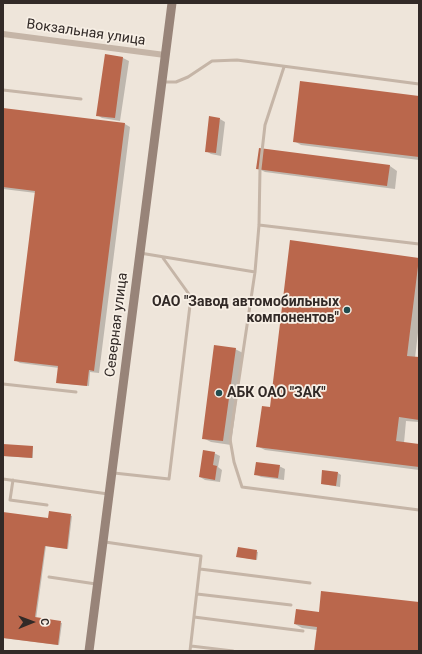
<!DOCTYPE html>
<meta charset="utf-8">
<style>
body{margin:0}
#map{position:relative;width:422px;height:654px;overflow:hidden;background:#eee5da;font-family:Roboto,sans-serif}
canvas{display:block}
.frame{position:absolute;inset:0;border:4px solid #322a27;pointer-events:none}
.north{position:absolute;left:12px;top:602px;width:40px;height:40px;-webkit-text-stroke:3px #f7efe5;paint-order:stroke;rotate:89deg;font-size:11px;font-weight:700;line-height:16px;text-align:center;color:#322a27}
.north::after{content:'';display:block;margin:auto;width:14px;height:18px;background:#322a27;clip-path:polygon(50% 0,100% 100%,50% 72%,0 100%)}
</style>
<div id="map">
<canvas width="422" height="654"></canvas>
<div class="frame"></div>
<div class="north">С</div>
</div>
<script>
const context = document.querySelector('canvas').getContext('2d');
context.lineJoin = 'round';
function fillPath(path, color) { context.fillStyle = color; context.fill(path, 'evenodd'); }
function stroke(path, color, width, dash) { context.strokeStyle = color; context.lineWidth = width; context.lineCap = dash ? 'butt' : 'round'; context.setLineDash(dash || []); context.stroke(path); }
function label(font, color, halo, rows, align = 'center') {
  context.font = font + ' Roboto,sans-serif'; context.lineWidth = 3.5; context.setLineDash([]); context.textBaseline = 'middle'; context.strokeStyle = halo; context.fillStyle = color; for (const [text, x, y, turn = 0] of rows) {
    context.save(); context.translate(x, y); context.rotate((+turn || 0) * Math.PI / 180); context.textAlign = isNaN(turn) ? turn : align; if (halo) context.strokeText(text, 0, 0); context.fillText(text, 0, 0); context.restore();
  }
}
const shadow = new Path2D(`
 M 106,55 L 123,58 L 129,61 L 120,121 L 102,118 L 97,115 Z
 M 419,97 L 419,160 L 301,145 L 294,141 Z
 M 3,109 L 125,124 L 130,127 L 99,373 L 90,372 L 89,386 L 58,383 L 59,368 L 20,363 L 15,360 L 36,193 L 3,189 Z
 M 220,119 L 225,122 L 221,156 L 211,154 L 206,151 Z
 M 390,166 L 397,171 L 395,189 L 265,172 L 257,168 Z
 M 291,241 L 419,259 L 419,324 L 415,358 L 419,358 L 419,422 L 406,421 L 404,443 L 419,445 L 419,470 L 265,450 L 257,446 L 271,408 Z
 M 235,349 L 243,353 L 231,445 L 211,442 L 203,438 Z
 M 3,445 L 33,447 L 33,458 L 3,456 Z
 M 214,453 L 220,456 L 218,467 L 222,470 L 220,482 L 205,480 L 200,477 Z
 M 279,466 L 285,469 L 284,480 L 261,477 L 255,474 Z
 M 338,473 L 341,475 L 340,487 L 322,484 Z
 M 50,512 L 72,516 L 68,549 L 46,546 L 36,619 L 62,623 L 59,645 L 3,638 L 3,513 L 49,519 Z
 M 239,548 L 258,552 L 257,560 L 239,557 Z
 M 419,603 L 419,651 L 315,651 L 317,630 L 302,628 L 295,624 L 320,613 Z`);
const building = new Path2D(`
 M 105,54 L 123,57 L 115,118 L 96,116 Z
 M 300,81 L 419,96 L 419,157 L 293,142 Z
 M 3,108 L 125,123 L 94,371 L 89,370 L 87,386 L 56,383 L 58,366 L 14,361 L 35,191 L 3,187 Z
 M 209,116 L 220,118 L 216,153 L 205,152 Z
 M 259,148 L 390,165 L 387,186 L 256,169 Z
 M 290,240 L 419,258 L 407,356 L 419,357 L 419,420 L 399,417 L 396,441 L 419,444 L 419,467 L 256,447 L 262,406 L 270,407 Z
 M 214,345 L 236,348 L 223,441 L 202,439 Z
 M 3,444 L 33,446 L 32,458 L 3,456 Z
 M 203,450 L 215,452 L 213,465 L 217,466 L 215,480 L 199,477 Z
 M 256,462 L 280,465 L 278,478 L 254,475 Z
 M 322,470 L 338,472 L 336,486 L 321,484 Z
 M 49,511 L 71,514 L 67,549 L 45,546 L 35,617 L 61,621 L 58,645 L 3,638 L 3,512 L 48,518 Z
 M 238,547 L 257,550 L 256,560 L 236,557 Z
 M 321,591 L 419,602 L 419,651 L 314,651 L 317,627 L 294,624 L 296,609 L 319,612 Z`);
const lane = new Path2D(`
 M 284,67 L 265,125 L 260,169 L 259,225 L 255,272 L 230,439 L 234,462 L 242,487 L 419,510
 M 164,82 L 176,82 L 188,77 L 212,61 L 237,60 L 419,84
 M 3,90 L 81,99
 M 259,225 L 419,244
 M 140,253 L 255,272
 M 3,384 L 76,392
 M 114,473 L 169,479 L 191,297 L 163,258
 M 3,479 L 108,494
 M 13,480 L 10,500 L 47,505
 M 105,542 L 201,556 L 190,651
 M 200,569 L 310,583
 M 49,577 L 96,584
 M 197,594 L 291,605
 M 194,617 L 303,631
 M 191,646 L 233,651`);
const street = new Path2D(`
 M 3,34 L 165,55`);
const secondary = new Path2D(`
 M 89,651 L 172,3`);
const markers = [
 [347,310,4,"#214c4f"],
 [219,393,4,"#214c4f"]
];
const streetNames = [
 ["Вокзальная улица",86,33,8],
 ["Северная улица",117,325,-83]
];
const poiNames = [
 ["ОАО \"Завод автомобильных",339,302],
 ["компонентов\"",339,318],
 ["АБК ОАО \"ЗАК\"",227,393,"left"]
];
fillPath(shadow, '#0003');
fillPath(building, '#ba674c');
stroke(lane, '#c5b5a7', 3);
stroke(street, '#c5b5a7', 6);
stroke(secondary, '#988479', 9);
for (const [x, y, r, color] of markers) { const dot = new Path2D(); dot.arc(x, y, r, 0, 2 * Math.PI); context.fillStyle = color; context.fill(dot); stroke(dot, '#f7efe5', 1.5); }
label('14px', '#322a27', '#f7efe5', streetNames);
label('bold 14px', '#322a27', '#f7efe5', poiNames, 'right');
</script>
